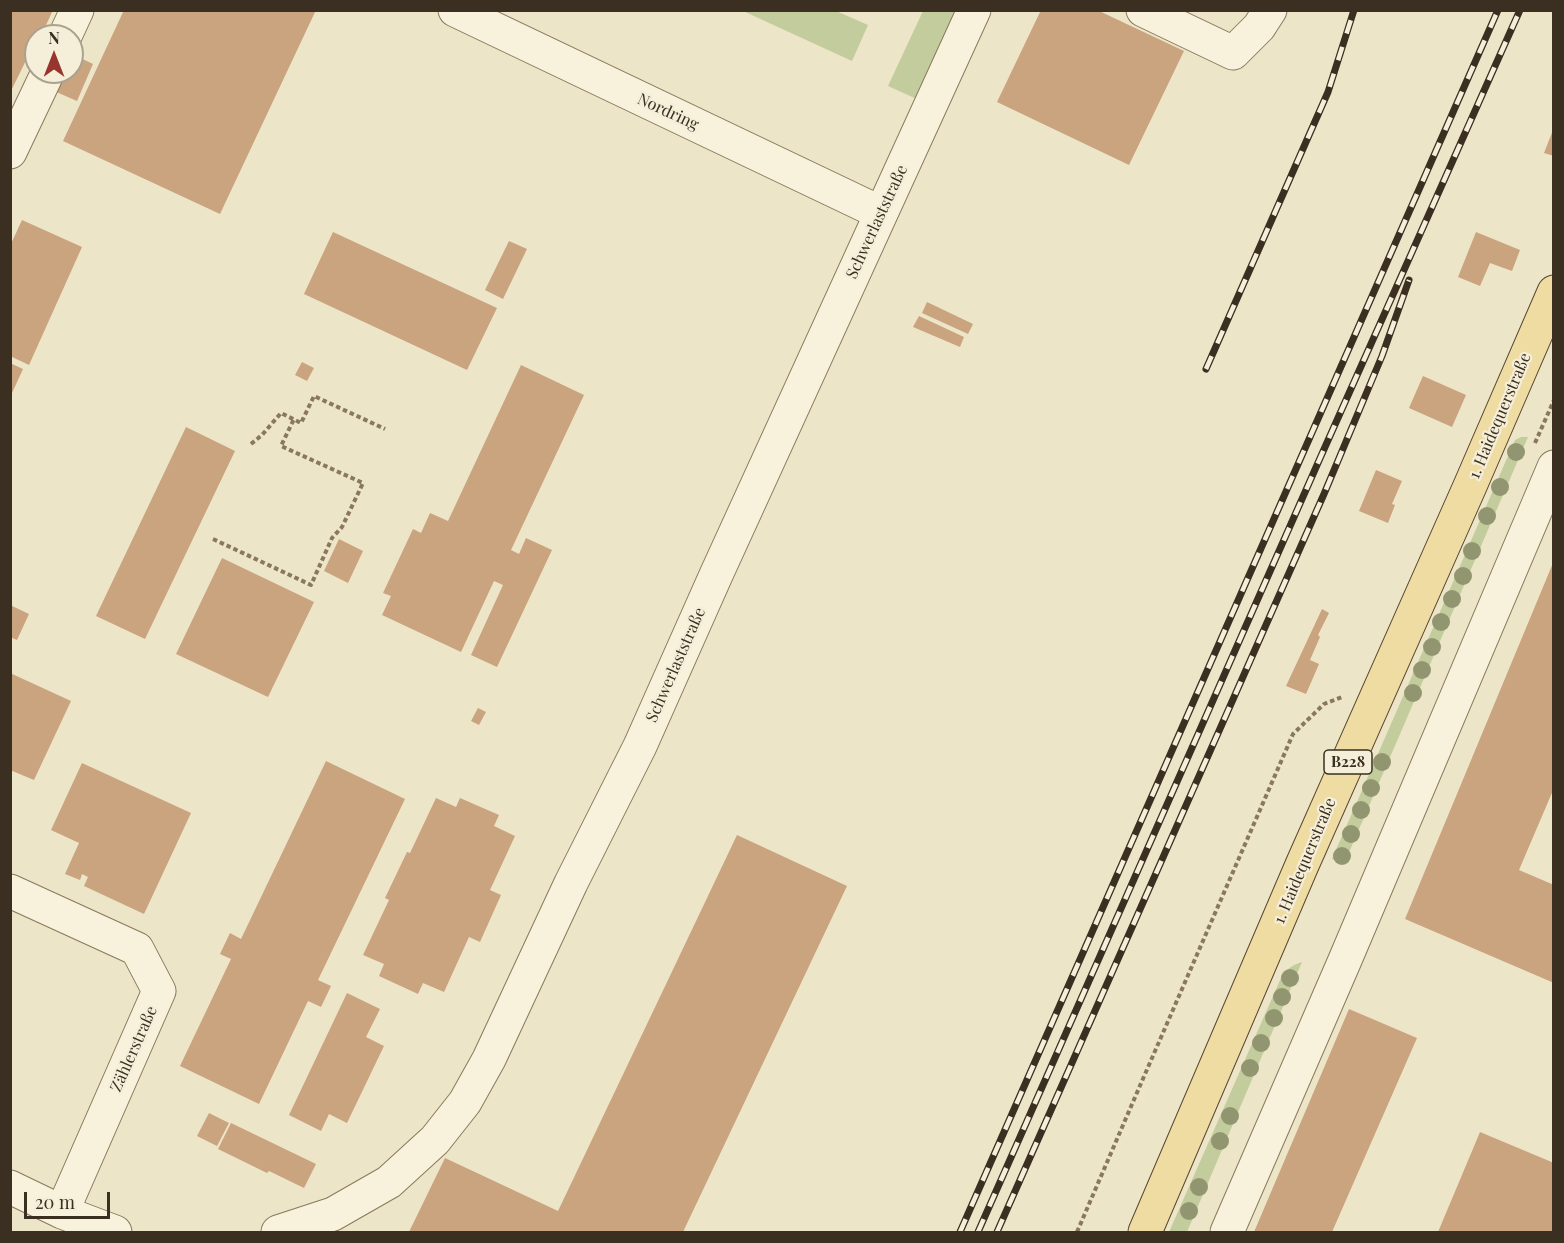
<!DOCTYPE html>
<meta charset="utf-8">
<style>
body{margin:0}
#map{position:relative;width:1564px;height:1243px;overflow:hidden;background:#ede5c8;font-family:"Playfair Display",serif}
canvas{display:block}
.frame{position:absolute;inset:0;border:12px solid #3a2f21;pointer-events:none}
.north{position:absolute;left:24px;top:24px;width:60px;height:60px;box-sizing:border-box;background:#f5eed8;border:2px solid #aaa28f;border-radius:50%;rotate:0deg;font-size:16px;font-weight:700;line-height:24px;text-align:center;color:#3a2f21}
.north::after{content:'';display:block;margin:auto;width:21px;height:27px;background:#97352f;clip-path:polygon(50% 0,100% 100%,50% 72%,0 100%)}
.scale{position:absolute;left:24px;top:1192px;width:86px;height:27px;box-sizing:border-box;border:3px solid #3a2f21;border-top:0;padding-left:8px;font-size:18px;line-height:21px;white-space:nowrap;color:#3a2f21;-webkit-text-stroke:4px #f5eed8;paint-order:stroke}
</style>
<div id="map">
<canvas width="1564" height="1243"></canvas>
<div class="frame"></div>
<div class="north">N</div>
<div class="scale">20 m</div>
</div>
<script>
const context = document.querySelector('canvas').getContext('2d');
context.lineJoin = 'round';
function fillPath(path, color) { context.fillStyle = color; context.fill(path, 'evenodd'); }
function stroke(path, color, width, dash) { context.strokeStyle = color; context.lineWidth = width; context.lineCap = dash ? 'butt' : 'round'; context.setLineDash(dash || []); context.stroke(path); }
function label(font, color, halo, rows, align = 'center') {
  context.font = font + ' "Playfair Display",serif'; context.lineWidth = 4.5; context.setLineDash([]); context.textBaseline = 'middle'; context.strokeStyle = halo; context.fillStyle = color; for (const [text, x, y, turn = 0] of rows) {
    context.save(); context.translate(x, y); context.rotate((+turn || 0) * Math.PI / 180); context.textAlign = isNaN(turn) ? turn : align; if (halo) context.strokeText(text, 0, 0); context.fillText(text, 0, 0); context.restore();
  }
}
const green = new Path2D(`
 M 743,11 L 836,11 L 868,25 L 852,61 Z
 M 923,11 L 960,11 L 919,100 L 888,86 Z
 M 1521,437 L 1528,437 L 1344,864 L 1332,859 L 1515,440 Z
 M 1302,962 L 1187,1232 L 1169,1232 L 1281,978 C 1287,969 1292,965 1302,962 Z`);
const building = new Path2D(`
 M 10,10 L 53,10 L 41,36 L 36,36 L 36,40 L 10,93 Z
 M 124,10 L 316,10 L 220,214 L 63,141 Z
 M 1041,10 L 1097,10 L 1184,51 L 1129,165 L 997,102 Z
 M 72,54 L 93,64 L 77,101 L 54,91 L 63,72 L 72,72 Z
 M 1553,130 L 1554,130 L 1554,156 L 1544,153 Z
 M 22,220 L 82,247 L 29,365 L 10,356 L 10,246 Z
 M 333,232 L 497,308 L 467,370 L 304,294 Z
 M 1476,232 L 1520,250 L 1512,271 L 1490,263 L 1480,286 L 1458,277 Z
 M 509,241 L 527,249 L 503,299 L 485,290 Z
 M 927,302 L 973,324 L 968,334 L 922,313 Z
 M 919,316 L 964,337 L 960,347 L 913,327 Z
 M 302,362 L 314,368 L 307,381 L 295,375 Z
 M 10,363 L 23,369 L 12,393 L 10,392 Z
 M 521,365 L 584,395 L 511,550 L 519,554 L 526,538 L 552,550 L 497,667 L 471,655 L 503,585 L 494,581 L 461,652 L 382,615 L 391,596 L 383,593 L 413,529 L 421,533 L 430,513 L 448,521 Z
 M 1423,376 L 1466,395 L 1452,427 L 1409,408 Z
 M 186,427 L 235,451 L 145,639 L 96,616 Z
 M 1376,470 L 1402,481 L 1392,504 L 1395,505 L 1388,523 L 1359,511 Z
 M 339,539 L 363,551 L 348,583 L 324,571 Z
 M 222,558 L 314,602 L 268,697 L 176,654 Z
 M 1553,563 L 1554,788 L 1519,870 L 1554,885 L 1554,983 L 1405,919 Z
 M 10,605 L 29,614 L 17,640 L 10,637 Z
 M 1322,609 L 1329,613 L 1318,635 L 1320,637 L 1310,660 L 1319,664 L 1306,694 L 1286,686 Z
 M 10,673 L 71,701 L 34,780 L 10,770 Z
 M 478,708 L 486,712 L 479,725 L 471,721 Z
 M 326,761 L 405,799 L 318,980 L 331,986 L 321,1007 L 308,1001 L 259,1104 L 180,1066 L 231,959 L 220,954 L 230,933 L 241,939 Z
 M 82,763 L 191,813 L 144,914 L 84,886 L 88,877 L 82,874 L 80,880 L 65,874 L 79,843 L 51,830 Z
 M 436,798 L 456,807 L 460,798 L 499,815 L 494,826 L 515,836 L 490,890 L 501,895 L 480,942 L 469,937 L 444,992 L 423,983 L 418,994 L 379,976 L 384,964 L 363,955 L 389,900 L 385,898 L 407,852 L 410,853 Z
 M 737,835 L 847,886 L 683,1232 L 409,1232 L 445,1158 L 558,1211 Z
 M 347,993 L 380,1009 L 366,1037 L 384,1046 L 347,1123 L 329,1114 L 321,1131 L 289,1115 Z
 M 1349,1009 L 1417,1038 L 1332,1232 L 1254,1232 Z
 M 209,1113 L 229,1123 L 217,1146 L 197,1136 Z
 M 231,1123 L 316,1164 L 304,1188 L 269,1171 L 267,1173 L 218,1149 Z
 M 1480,1132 L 1554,1163 L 1554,1232 L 1438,1232 Z`);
const path = new Path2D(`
 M 1535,443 L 1554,400
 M 251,444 L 262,435 L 281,413 L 301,423 L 314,396 L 385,429
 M 213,539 L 311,585 L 332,538 L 342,527 L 363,483 L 281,446 L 294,419
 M 1077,1232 L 1142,1081 L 1293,734 L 1324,704 L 1342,697`);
const minor = new Path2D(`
 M 455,10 L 881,213
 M 1143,10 L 1233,53 L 1259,27 L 1270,10
 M 65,36 L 77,10
 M 10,152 L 48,72
 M 10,891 L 137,949 L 159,991 L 62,1212
 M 10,1187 L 62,1212 L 115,1232
 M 278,1232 L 333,1214 L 389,1182 L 435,1140 L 465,1102 L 489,1059 L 571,883 L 640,746 L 716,575 L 974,10
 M 1227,1232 L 1345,960 L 1554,467`);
const major = new Path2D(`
 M 1145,1232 L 1302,865 L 1470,486 L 1554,292`);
const rail = new Path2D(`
 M 1206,369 L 1328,92 L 1354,10
 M 960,1232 L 1498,10
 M 978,1232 L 1321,456 L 1520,10
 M 997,1232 L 1324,494 L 1382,356 L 1409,280`);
const trees = [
 [1516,452],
 [1500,487],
 [1487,516],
 [1472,551],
 [1463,576],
 [1452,599],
 [1441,622],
 [1432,647],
 [1422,670],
 [1413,693],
 [1382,762],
 [1371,788],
 [1361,810],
 [1351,834],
 [1342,856],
 [1290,978],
 [1282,997],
 [1274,1018],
 [1261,1043],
 [1250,1068],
 [1230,1116],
 [1220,1141],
 [1199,1187],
 [1189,1211]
];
const shields = [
 [1348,762,48]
];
const shieldNames = [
 ["B228",1348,762]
];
const streetNames = [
 ["Nordring",668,112,25],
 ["Schwerlaststraße",877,222,-65],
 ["1. Haidequerstraße",1500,416,-67],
 ["Schwerlaststraße",676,665,-66],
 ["1. Haidequerstraße",1305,861,-67],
 ["Zählerstraße",134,1049,-66]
];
fillPath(green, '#c3cc9c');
fillPath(building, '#caa37f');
stroke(minor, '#89785d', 35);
stroke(major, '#574631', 35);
stroke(path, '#89785d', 4, [4.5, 3]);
stroke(minor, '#f8f1db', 33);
stroke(major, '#efdca2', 33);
stroke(rail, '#3a2f21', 7);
stroke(rail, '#f5eed8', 4.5, [14]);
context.fillStyle = '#929670';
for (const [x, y] of trees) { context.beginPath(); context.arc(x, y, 9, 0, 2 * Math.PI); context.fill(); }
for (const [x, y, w] of shields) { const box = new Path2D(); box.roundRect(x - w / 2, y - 12, w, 24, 4.5); context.fillStyle = '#f5eed8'; context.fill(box); stroke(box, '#3a2f21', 1.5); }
label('bold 15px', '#3a2f21', null, shieldNames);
label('16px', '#3a2f21', '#f5eed8', streetNames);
</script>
